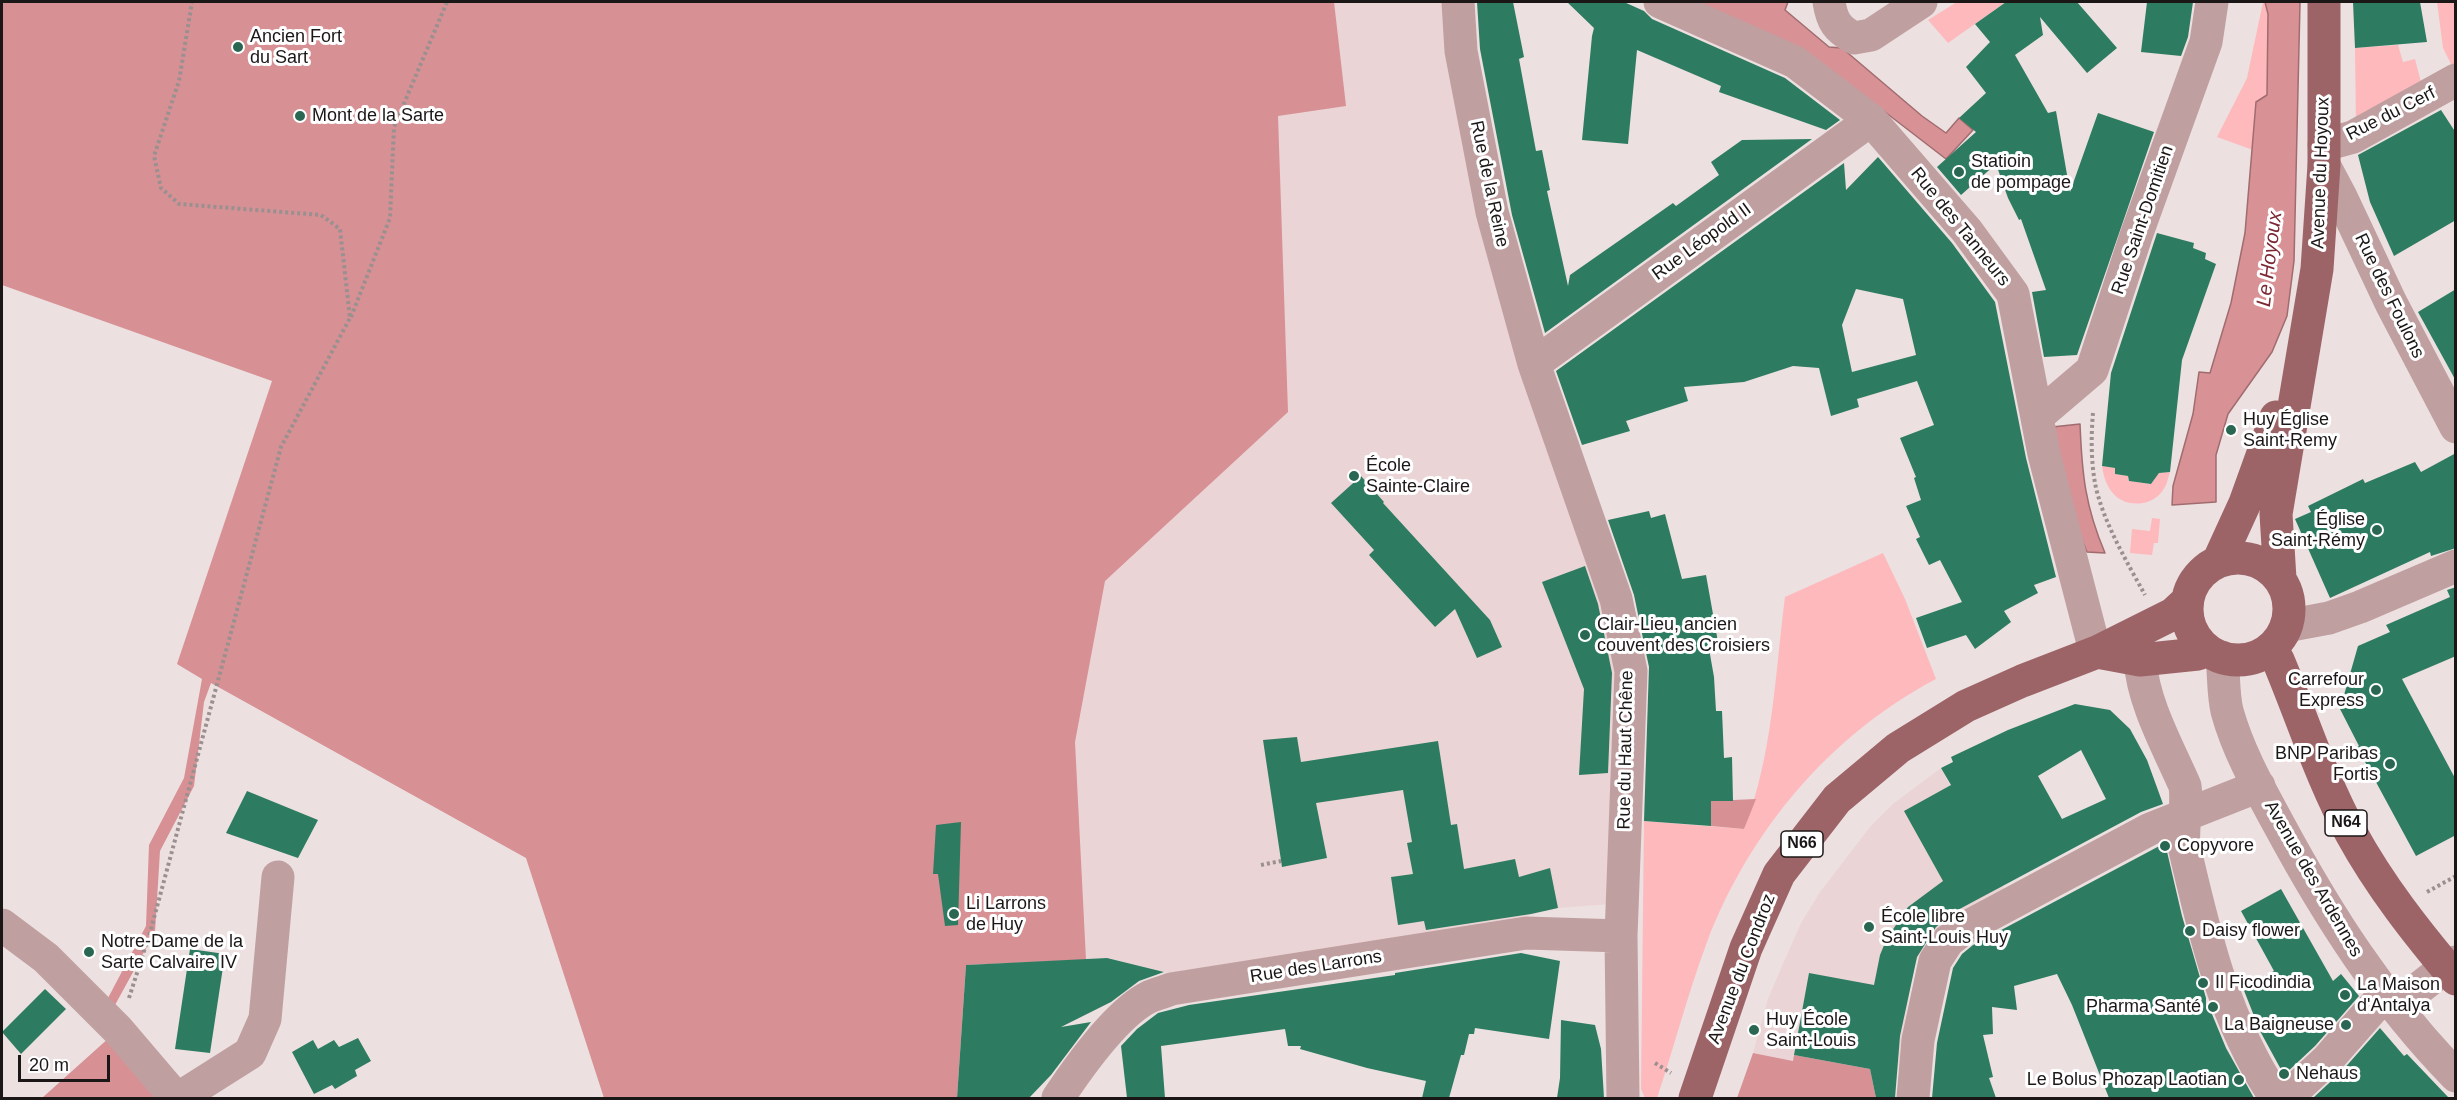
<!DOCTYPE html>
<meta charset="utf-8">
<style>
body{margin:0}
#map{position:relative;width:2457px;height:1100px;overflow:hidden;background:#ede0e0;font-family:Helvetica,sans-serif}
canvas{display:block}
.frame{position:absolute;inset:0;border:3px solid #1c1717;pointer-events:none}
.scale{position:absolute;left:18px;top:1055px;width:92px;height:27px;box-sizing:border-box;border:3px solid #1c1717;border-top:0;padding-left:8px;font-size:18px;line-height:21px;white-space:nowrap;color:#1c1717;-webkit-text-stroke:4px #fff;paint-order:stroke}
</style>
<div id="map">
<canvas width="2457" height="1100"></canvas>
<div class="frame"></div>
<div class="scale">20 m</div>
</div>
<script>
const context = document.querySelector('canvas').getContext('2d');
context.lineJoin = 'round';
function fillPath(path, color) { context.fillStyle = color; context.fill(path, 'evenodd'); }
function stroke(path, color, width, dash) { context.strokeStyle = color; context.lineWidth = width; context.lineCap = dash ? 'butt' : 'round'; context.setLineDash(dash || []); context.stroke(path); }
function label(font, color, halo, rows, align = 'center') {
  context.font = font + ' Helvetica,sans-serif'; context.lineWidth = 6; context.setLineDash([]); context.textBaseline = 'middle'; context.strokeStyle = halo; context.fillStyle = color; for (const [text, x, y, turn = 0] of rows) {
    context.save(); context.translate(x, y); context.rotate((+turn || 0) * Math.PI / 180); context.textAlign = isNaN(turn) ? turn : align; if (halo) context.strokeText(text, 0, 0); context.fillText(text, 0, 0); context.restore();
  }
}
const built = new Path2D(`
 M 1267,2 L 1448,2 L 1591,564 L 1620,689 L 1611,904 L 1558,908 L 1505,921 L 1169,973 L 1107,958 L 966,965 Z
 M 1941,768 L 2005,890 L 1944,922 L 1934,932 L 1918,956 L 1913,970 L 1894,1094 L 1875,1094 L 1870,1069 L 1794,1055 L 1793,1061 L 1753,1053 L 1768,999 L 1779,973 L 1801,923 L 1820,892 L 1870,827 L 1894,803 Z`);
const green = new Path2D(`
 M 1957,2 L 2006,2 L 1948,43 L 1928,20 Z
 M 2263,2 L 2265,2 L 2268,14 L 2267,95 L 2256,102 L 2253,150 L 2217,137 L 2247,78 Z
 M 2437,2 L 2455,2 L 2454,70 L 2443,48 Z
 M 2398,45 L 2403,62 L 2415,59 L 2423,90 L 2356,126 L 2355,48 Z
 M 2102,466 L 2115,468 L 2115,474 L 2128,476 L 2129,481 L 2151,484 L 2159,473 L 2170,472 C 2168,478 2167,485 2163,490 C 2159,497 2150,502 2143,503 C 2118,507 2105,489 2102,466 Z
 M 2152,518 L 2160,519 L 2158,543 L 2154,543 L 2152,555 L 2130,553 L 2132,529 L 2150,531 Z
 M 1883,553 L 1905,599 L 1936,679 C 1830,735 1750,830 1707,942 C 1688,993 1674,1047 1657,1098 L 1645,1098 L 1641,1089 L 1644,821 L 1744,829 C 1773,755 1775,674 1785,597 Z`);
const forest = new Path2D(`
 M 2,2 L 1334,2 L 1346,106 L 1278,116 L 1288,412 L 1105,581 L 1075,742 L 1086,960 L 966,965 L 957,1098 L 604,1098 L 526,858 L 211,683 L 204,702 L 194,786 L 160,851 L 155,932 L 115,1005 L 108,998 L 146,926 L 149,845 L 184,778 L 202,679 L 177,664 L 272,381 L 2,285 Z
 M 1756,799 L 1744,829 L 1711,826 L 1711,801 Z
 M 110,1037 L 158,1098 L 42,1098 Z
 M 1753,1053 L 1793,1061 L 1794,1055 L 1870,1069 L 1876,1098 L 1737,1098 Z`);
const water = new Path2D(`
 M 1692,2 L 1788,2 L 1785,10 L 1829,47 L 1842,48 L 1922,116 L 1946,133 L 1959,118 L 1973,130 L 1946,159 L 1872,102 Z
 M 2265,2 L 2299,2 L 2300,3 L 2294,261 L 2287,316 L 2272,352 L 2228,414 L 2216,455 L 2216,502 L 2172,505 L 2173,486 L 2193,414 L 2199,372 L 2210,373 L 2231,303 L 2245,233 L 2256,102 L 2267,95 L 2268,14 Z
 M 2080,424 C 2082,474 2085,506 2105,553 L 2087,552 L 2078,530 L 2052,427 Z`);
const building = new Path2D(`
 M 1477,2 L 1513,2 L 1524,57 L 1519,59 L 1536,151 L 1542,150 L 1550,190 L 1547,191 L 1568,286 L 1570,275 L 1673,203 L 1676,206 L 1719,175 L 1711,162 L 1742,140 L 1812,139 L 1545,333 L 1512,215 L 1480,49 Z
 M 1567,2 L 1624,2 L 1644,11 L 1652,19 L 1785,78 L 1840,120 L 1826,130 L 1719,92 L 1721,86 L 1637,50 L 1628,144 L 1582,140 L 1592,36 L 1594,28 Z
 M 2006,2 L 2077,2 L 2117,48 L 2087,73 L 2040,17 L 2043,35 L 2015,55 L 2048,113 L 2056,111 L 2070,192 L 2098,113 L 2154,132 L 2077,355 L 2044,357 L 2032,292 L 2046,290 L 2021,219 L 2019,220 L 2008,198 L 1996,164 L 1961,195 L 1937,167 L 1976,132 L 1959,118 L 1986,93 L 1966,67 L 1990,42 L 1975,24 Z
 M 2147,2 L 2193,2 L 2188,37 L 2181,56 L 2141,52 Z
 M 2353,2 L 2420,2 L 2427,42 L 2355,48 Z
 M 2441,110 L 2456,133 L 2456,220 L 2394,256 L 2370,202 L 2358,155 Z
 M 1878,157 L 1952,243 L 1995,302 L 2026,458 L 2056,577 L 2034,585 L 2038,593 L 2004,611 L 2011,622 L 1975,649 L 1966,635 L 1927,648 L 1916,618 L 1962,602 L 1940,560 L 1929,565 L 1916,539 L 1920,537 L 1906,506 L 1921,500 L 1914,478 L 1916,477 L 1900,438 L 1934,425 L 1917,381 L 1857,399 L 1859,407 L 1831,416 L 1819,368 L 1793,366 L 1744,382 L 1684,387 L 1688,401 L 1626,421 L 1630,431 L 1582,445 L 1556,371 L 1844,163 L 1846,190 ZM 1856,289 L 1903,299 L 1916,355 L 1852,372 L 1842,325 Z
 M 2157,233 L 2194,243 L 2193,248 L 2206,253 L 2205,259 L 2216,264 L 2182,360 L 2170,472 L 2159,473 L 2151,484 L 2129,481 L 2128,476 L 2115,474 L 2115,468 L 2102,466 L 2111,373 Z
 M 2456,289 L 2456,381 L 2418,312 Z
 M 2456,453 L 2456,548 L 2431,556 L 2430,552 L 2330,598 L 2295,519 L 2311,512 L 2308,506 L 2363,479 L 2365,483 L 2415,462 L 2421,472 Z
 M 1361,476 L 1384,502 L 1383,503 L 1490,620 L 1502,647 L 1477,658 L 1455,609 L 1435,627 L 1369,555 L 1374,550 L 1331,503 Z
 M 1649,511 L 1651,518 L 1665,514 L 1682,579 L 1706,575 L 1718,642 L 1708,643 L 1714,677 L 1716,711 L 1722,711 L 1724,758 L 1732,757 L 1733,801 L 1711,801 L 1711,826 L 1644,821 L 1649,667 L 1634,595 L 1608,520 Z
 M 1585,566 L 1598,604 L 1612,673 L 1608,773 L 1579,775 L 1584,689 L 1542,582 Z
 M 2456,587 L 2456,656 L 2402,679 L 2456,780 L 2456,835 L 2416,856 L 2357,747 L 2359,746 L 2340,709 L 2358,646 L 2390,632 L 2386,625 L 2450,597 L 2447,590 Z
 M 2075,704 L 2110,710 L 2130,729 L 2147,760 L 2163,804 L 2141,812 L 1954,912 L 1936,927 L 1917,957 L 1900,1036 L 1895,1098 L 1876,1098 L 1870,1069 L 1794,1055 L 1809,973 L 1874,985 L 1880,955 L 1887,938 L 1898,922 L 1908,907 L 1943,881 L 1904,811 L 1951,785 L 1941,768 L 1953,762 L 1951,757 L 2008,730 ZM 2081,750 L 2106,799 L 2062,819 L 2038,776 Z
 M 1297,737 L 1301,762 L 1438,741 L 1451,825 L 1457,824 L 1464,869 L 1515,859 L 1519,877 L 1550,868 L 1558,908 L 1531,914 L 1426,930 L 1424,921 L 1398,925 L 1391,877 L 1413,874 L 1407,843 L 1412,842 L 1403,790 L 1316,803 L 1327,858 L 1282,867 L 1263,740 Z
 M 247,791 L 318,820 L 298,858 L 226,833 Z
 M 961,822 L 958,925 L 945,926 L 938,874 L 933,874 L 936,825 Z
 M 2165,843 L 2182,916 L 2206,998 L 2206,1009 L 2209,1007 L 2226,1048 L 2254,1098 L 2109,1098 L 2072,1005 L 2057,974 L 2014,986 L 2017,1010 L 1992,1007 L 1993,1034 L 1983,1035 L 1993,1077 L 1989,1078 L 1996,1098 L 1932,1098 L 1937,1043 L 1953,968 L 1962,954 L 1973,945 Z
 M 2281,889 L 2333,981 L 2341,974 L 2359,996 L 2315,1046 L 2284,1075 L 2260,1031 L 2243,988 L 2274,971 L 2241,911 Z
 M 190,949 L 225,954 L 210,1053 L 175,1049 Z
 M 1521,953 L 1560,961 L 1549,1039 L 1475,1028 L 1474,1034 L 1469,1034 L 1464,1055 L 1461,1055 L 1449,1098 L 1422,1098 L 1426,1081 L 1367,1068 L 1300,1049 L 1301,1046 L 1288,1046 L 1285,1029 L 1161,1046 L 1165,1098 L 1127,1098 L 1121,1046 L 1137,1029 L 1158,1013 L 1189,1005 L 1395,975 L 1395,973 Z
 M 1107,958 L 1164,972 L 1139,981 L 1111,1002 L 1061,1027 L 1091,1022 L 1051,1075 L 1029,1098 L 957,1098 L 966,965 Z
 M 45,989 L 66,1009 L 21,1054 L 2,1032 Z
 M 1561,1020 L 1595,1025 L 1601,1049 L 1604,1098 L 1557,1098 L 1560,1078 Z
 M 2380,1028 L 2404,1056 L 2407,1054 L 2449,1098 L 2313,1098 L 2342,1071 Z
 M 358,1038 L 371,1061 L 355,1070 L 357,1076 L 335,1089 L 332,1085 L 314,1094 L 292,1052 L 313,1040 L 318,1049 L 334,1040 L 339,1047 Z`);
const path = new Path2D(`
 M 351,317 L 390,218 L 394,127 L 447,2
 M 2093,413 C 2091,436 2091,461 2095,483 C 2102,520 2127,562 2145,595
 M 1261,865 L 1281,861
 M 2427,892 L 2456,876
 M 129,998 L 151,929 L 281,447 L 350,318 L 340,229 L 321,215 L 179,204 L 161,188 L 154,156 L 179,81 L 192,2
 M 1655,1063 L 1671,1073`);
const minor = new Path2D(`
 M 1458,2 L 1461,51 L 1492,212 L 1534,364 L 1616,599 L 1631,671 L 1621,936 L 1623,1098
 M 1660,2 L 1795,62 L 1871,120 L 1967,231 L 2013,294 L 2044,454 L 2093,643 L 2097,652
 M 1829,2 C 1832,21 1837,29 1854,38 L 1871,35 L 1921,2
 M 2324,145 L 2353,137 L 2456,80
 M 2324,165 L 2341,197 L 2391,303 L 2456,427
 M 1534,364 L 1871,120
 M 2038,416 L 2092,370 L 2136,236 L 2206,42 L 2212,2
 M 2286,626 L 2329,618 L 2360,607 L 2456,566
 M 2222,657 C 2224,675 2223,694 2227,711 C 2238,751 2259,788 2278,823 C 2328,916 2382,1000 2456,1076
 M 2140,660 C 2143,703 2168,747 2185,786 C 2188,806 2182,825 2184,846 C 2204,933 2225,1023 2276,1098
 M 2,925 L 46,958 L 118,1030 L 176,1098
 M 2395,1007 L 2446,967 L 2456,962
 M 179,1098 L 250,1053 L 265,1019 L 278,877
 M 1058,1098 C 1078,1068 1117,1013 1149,997 C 1156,994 1164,992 1171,989 L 1526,933 L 1621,936
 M 1913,1098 L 1918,1040 L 1935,961 L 1948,941 L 1963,929 L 2150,829 L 2259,786
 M 2286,1098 L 2328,1059 L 2385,994`);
const major = new Path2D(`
 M2187 609a51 51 0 1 1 102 0a51 51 0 1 1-102 0Z
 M 2218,562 L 2245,503 L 2276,417
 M 2280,579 L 2276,514 L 2317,269 L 2324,165 L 2324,2
 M 2271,648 L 2278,660 C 2302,717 2321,778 2351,833 C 2380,886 2417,933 2456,979
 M 2097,652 L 2140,660 L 2198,654 L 2204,649
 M 1695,1098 L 1746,948 L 1779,874 L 1837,799 L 1898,748 L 1966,706 L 2022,681 L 2097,652 L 2173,614 L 2187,601`);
const markers = [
 [238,47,6,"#2a6752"],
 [300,116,6,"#2a6752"],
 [1959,172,6,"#2a6752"],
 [2231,430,6,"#2a6752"],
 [1354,476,6,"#2a6752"],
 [2377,530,6,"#2a6752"],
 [1585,635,6,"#2a6752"],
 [2376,690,6,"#2a6752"],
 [2390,764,6,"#2a6752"],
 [2165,846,6,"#2a6752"],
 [954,914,6,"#2a6752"],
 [1869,927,6,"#2a6752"],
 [2190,931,6,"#2a6752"],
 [89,952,6,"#2a6752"],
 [2203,983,6,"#2a6752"],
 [2345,995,6,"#2a6752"],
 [2213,1007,6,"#2a6752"],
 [2346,1025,6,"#2a6752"],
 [1754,1030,6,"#2a6752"],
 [2284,1074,6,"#2a6752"],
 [2239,1080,6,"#2a6752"]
];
const shields = [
 [2346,823,42],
 [1802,844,42]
];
const shieldNames = [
 ["N64",2346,823],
 ["N66",1802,844]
];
const poiNames = [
 ["Ancien Fort",250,37],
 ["du Sart",250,58],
 ["Mont de la Sarte",312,116],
 ["Statioin",1971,162],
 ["de pompage",1971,183],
 ["Huy Église",2243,420],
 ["Saint-Remy",2243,441],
 ["École",1366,466],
 ["Sainte-Claire",1366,487],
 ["Église",2365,520,"right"],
 ["Saint-Rémy",2365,541,"right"],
 ["Clair-Lieu, ancien",1597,625],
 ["couvent des Croisiers",1597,646],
 ["Carrefour",2364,680,"right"],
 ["Express",2364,701,"right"],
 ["BNP Paribas",2378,754,"right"],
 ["Fortis",2378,775,"right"],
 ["Copyvore",2177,846],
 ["Li Larrons",966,904],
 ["de Huy",966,925],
 ["École libre",1881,917],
 ["Saint-Louis Huy",1881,938],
 ["Daisy flower",2202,931],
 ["Notre-Dame de la",101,942],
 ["Sarte Calvaire IV",101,963],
 ["Il Ficodindia",2215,983],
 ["La Maison",2357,985],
 ["d'Antalya",2357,1006],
 ["Pharma Santé",2201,1007,"right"],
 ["Huy École",1766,1020],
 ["Saint-Louis",1766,1041],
 ["La Baigneuse",2334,1025,"right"],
 ["Nehaus",2296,1074],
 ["Le Bolus Phozap Laotian",2227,1080,"right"]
];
const streetNames = [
 ["Rue du Cerf",2391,114,-27],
 ["Avenue du Hoyoux",2321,173,-88],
 ["Rue de la Reine",1489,184,78],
 ["Rue Saint-Domitien",2143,220,-71],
 ["Rue des Tanneurs",1960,227,51],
 ["Rue Léopold II",1702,242,-36],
 ["Rue des Foulons",2389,296,64],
 ["Rue du Haut Chêne",1626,750,-89],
 ["Avenue des Ardennes",2313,879,60],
 ["Rue des Larrons",1316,967,-9],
 ["Avenue du Condroz",1742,969,-69]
];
const waterNames = [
 ["Le Hoyoux",2270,259,-83]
];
fillPath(built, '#ebd4d5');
fillPath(green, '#feb9bc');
fillPath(forest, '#d79094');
fillPath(water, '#d89195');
stroke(water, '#a06c6f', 1.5);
fillPath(building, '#2d7c62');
stroke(path, '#9a9090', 4, [3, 3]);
stroke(minor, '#c09fa0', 33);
stroke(major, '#9d6468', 33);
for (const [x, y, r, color] of markers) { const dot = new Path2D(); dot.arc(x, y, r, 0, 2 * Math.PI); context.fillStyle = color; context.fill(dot); stroke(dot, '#fff', 2); }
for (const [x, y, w] of shields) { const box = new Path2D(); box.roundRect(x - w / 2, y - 13, w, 26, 4.5); context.fillStyle = '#fff'; context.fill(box); stroke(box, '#1c1717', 1.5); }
label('bold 16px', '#1c1717', null, shieldNames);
label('18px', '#1c1717', '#fff', poiNames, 'left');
label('18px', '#1c1717', '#fff', streetNames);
label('italic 20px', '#7c2733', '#fff', waterNames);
</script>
